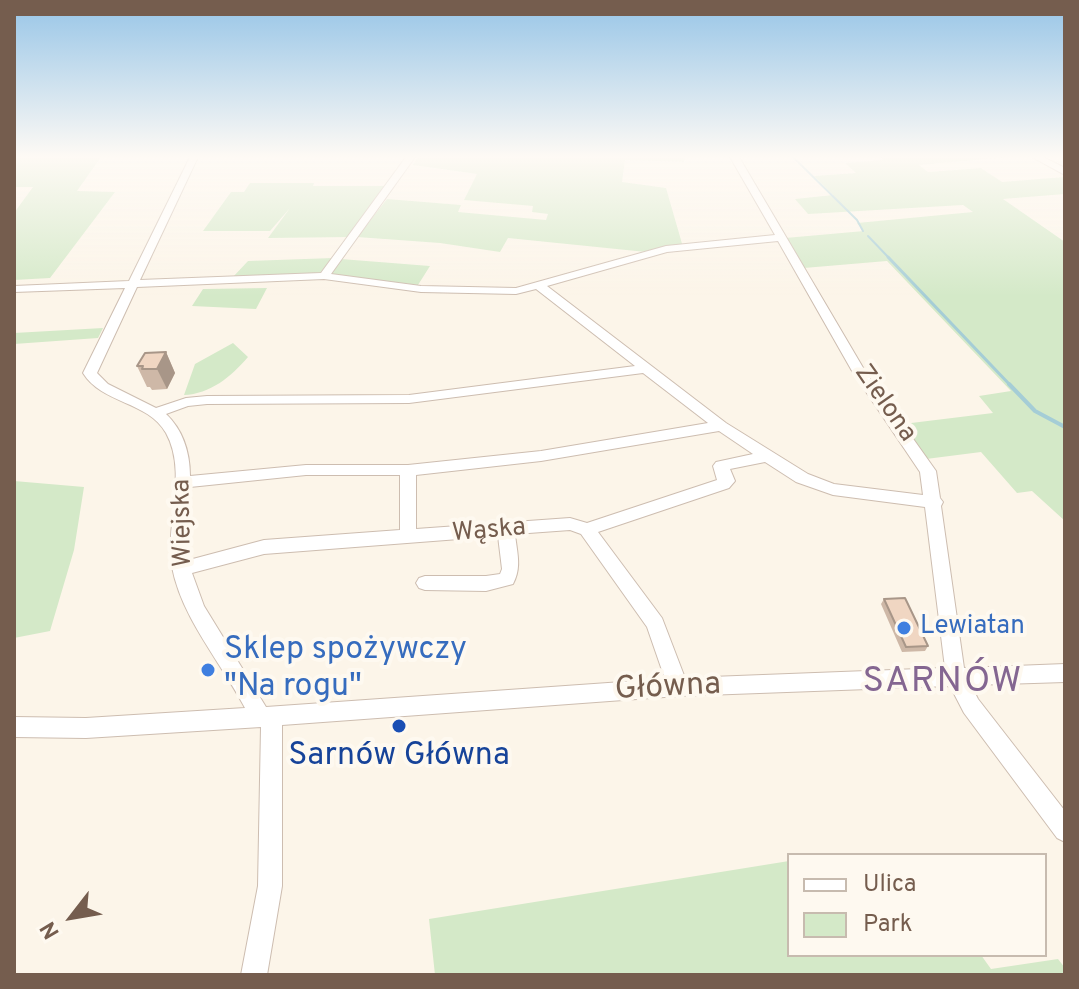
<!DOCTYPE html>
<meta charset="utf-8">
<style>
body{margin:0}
#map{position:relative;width:1079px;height:989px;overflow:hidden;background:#fcf5e9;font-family:Overpass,sans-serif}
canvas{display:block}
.frame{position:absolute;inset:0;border:16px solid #755d4e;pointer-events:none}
.legend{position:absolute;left:787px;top:853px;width:260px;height:104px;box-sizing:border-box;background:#fef9f0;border:2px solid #c7bbaf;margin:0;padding:10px 14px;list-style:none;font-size:24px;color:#755d4e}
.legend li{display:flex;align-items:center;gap:16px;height:40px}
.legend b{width:40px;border:2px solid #c7bbaf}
.north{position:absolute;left:32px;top:877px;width:80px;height:80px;-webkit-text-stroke:6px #fef9f0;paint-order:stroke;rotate:239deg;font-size:22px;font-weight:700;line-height:32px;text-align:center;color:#755d4e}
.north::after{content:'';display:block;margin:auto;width:28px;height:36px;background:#755d4e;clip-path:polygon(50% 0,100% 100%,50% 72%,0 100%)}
</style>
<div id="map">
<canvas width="1079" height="989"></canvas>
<div class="frame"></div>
<ul class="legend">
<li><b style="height:10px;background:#fff"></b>Ulica</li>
<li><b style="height:22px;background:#d4e9c8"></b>Park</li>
</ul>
<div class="north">N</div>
</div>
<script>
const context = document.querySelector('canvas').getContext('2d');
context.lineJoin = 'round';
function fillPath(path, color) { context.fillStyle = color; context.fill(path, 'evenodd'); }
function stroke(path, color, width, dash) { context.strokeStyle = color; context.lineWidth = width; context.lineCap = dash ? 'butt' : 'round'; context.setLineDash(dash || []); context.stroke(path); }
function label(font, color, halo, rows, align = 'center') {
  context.font = font + ' Overpass,sans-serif'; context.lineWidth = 8; context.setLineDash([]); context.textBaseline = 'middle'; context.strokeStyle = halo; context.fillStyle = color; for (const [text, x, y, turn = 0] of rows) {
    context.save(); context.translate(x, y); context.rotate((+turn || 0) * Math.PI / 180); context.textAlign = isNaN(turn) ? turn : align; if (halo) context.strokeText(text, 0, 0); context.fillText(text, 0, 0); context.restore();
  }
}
const green = new Path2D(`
 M 14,157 L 101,157 L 77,191 L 115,192 L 50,278 L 14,280 L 14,213 L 33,187 L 14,187 Z
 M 417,157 L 685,157 L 684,162 L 625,160 L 622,182 L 666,188 L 683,247 L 646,252 L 508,238 L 500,252 L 440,243 L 357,237 L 387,199 L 461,205 L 458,212 L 546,220 L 548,214 L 532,212 L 533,206 L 464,200 L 477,174 L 413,165 Z
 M 881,157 L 1009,157 L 919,165 L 928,172 L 981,168 L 1002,182 L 1065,177 L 1065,194 L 1003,199 L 1065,242 L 1065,521 L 1032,491 L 1017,493 L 981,452 L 926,459 L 903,424 L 993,413 L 979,396 L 1011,391 L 887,261 L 804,268 L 785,238 L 864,231 L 857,223 L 973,212 L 963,205 L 808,214 L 795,199 L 833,195 L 814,176 L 856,173 L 845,163 L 883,160 Z
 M 250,183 L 314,183 L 313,186 L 387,186 L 350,237 L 268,238 L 290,208 L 270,231 L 203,231 L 231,192 L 244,192 Z
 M 333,258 L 319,274 L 232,278 L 248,261 Z
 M 341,259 L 430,266 L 418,285 L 331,274 Z
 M 267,288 L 256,309 L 192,306 L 203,289 Z
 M 103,328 L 98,338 L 14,344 L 14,333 Z
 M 233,343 L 248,357 C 231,377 210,394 184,395 L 195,364 Z
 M 14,481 L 84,487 L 74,550 L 50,631 L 14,638 Z
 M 789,861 L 789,955 L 981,955 L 991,969 L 1058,959 L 1065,968 L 1065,975 L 435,975 L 429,919 Z`);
const streamFar2 = new Path2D(`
 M 793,157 L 857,220 L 863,231
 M 868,236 L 890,259`);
const streamFar1 = new Path2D(`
 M 888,257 L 1011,386`);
const stream = new Path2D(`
 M 1009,384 L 1035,411 L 1065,427`);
const minor = new Path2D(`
 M 190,157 L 198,157 L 140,280 L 321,273 L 406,157 L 415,157 L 331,274 L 421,286 L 516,288 L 666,246 L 775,235 L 730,157 L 739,157 L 865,371 L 936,471 L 940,498 L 943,502 L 941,506 L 964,668 L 1065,664 L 1065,682 L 971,685 L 978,699 L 1065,811 L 1065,842 L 1057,838 L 964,713 L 950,686 L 678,696 L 282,725 L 282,886 L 267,975 L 241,975 L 258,886 L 261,727 L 86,738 L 14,737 L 14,717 L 86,718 L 245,708 C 221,662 182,619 172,567 C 165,524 188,473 166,433 C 148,401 102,404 83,373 L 125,288 L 14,292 L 14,286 L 129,281 ZM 778,241 L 852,371 L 920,472 L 923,495 L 834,484 L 808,474 L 726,423 L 547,286 L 667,252 ZM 324,279 L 421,292 L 516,294 L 536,289 L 635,366 L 409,395 L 207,396 L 186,398 L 156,408 L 108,384 L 97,373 L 137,287 ZM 643,373 L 708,423 L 541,451 L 408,465 L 306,465 L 190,476 C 190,453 183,430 166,414 L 188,406 L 207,404 L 409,403 ZM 719,431 L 753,454 L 716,462 L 713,466 L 717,480 L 587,523 L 570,518 L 416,529 L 416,475 L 541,461 ZM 765,462 L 796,482 L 833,495 L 925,507 L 945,668 L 685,678 L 662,618 L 598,532 L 729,488 L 735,481 L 730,469 ZM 306,475 L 400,475 L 400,530 L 264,540 L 189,560 L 187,537 L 190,487 ZM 570,530 L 581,534 L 647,627 L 665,679 L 266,707 L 204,606 L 192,573 L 264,554 L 498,536 L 502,569 L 500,574 L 486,576 L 425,576 L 419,578 L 416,583 L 419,588 L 425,590 L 486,591 L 513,584 C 522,567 517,553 515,534 Z
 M 1032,157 L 1043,157 L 1065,168 L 1065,175 Z`);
const wall = new Path2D(`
 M 166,352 L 175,373 L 167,389 L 152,390 L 150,387 L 147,387 L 137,366 Z
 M 884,599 L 928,646 L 925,651 L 902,652 L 881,604 Z`);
const shadedWall = new Path2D(`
 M 166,352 L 175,373 L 167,389 L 157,369 Z`);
const building = new Path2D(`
 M 166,352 L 157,369 L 142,369 L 143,366 L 137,366 L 145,353 Z
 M 905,598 L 928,646 L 906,647 L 884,599 Z`);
const markers = [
 [904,628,8,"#3f7fe0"],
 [208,670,8,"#3f7fe0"],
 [399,726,8,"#1a4fb4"]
];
const streetNames = [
 ["Zielona",884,404,55],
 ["Wiejska",184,523,-91],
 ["Wąska",489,532,-5]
];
const shopNames = [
 ["Lewiatan",920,628]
];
const nearShopnames = [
 ["Sklep spożywczy",224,652],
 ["\"Na rogu\"",224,689]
];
const nearStreetnames = [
 ["Główna",668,689,-3]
];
const nearTransitnames = [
 ["Sarnów Główna",399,758]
];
const nearQuarternames = [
 ["SARNÓW",943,684]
];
fillPath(green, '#d4e9c8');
stroke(streamFar2, '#a5cdd6', 2);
stroke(streamFar1, '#a5cdd6', 3);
stroke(stream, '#a5cdd6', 4);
stroke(minor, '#cdbdb0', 2);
fillPath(minor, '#fff');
fillPath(wall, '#ceb8a7');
fillPath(shadedWall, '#a89688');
fillPath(building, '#f0d6c2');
stroke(building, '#a89688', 2);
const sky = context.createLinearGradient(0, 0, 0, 296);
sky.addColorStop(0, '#97c5e7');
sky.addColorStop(0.53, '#fefaf5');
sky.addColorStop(1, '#fefaf500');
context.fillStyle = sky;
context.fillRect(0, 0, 1079, 296);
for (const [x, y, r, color] of markers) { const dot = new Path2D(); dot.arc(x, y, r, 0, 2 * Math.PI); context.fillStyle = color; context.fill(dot); stroke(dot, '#fef9f0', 3); }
label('26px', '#755d4e', '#fef9f0', streetNames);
label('26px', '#366cbe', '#fef9f0', shopNames, 'left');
label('32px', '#366cbe', '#fef9f0', nearShopnames, 'left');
label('32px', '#755d4e', '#fef9f0', nearStreetnames);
label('32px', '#164399', '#fef9f0', nearTransitnames);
context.letterSpacing = '2px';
label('36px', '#846691', '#fef9f0', nearQuarternames);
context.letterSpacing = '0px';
</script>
